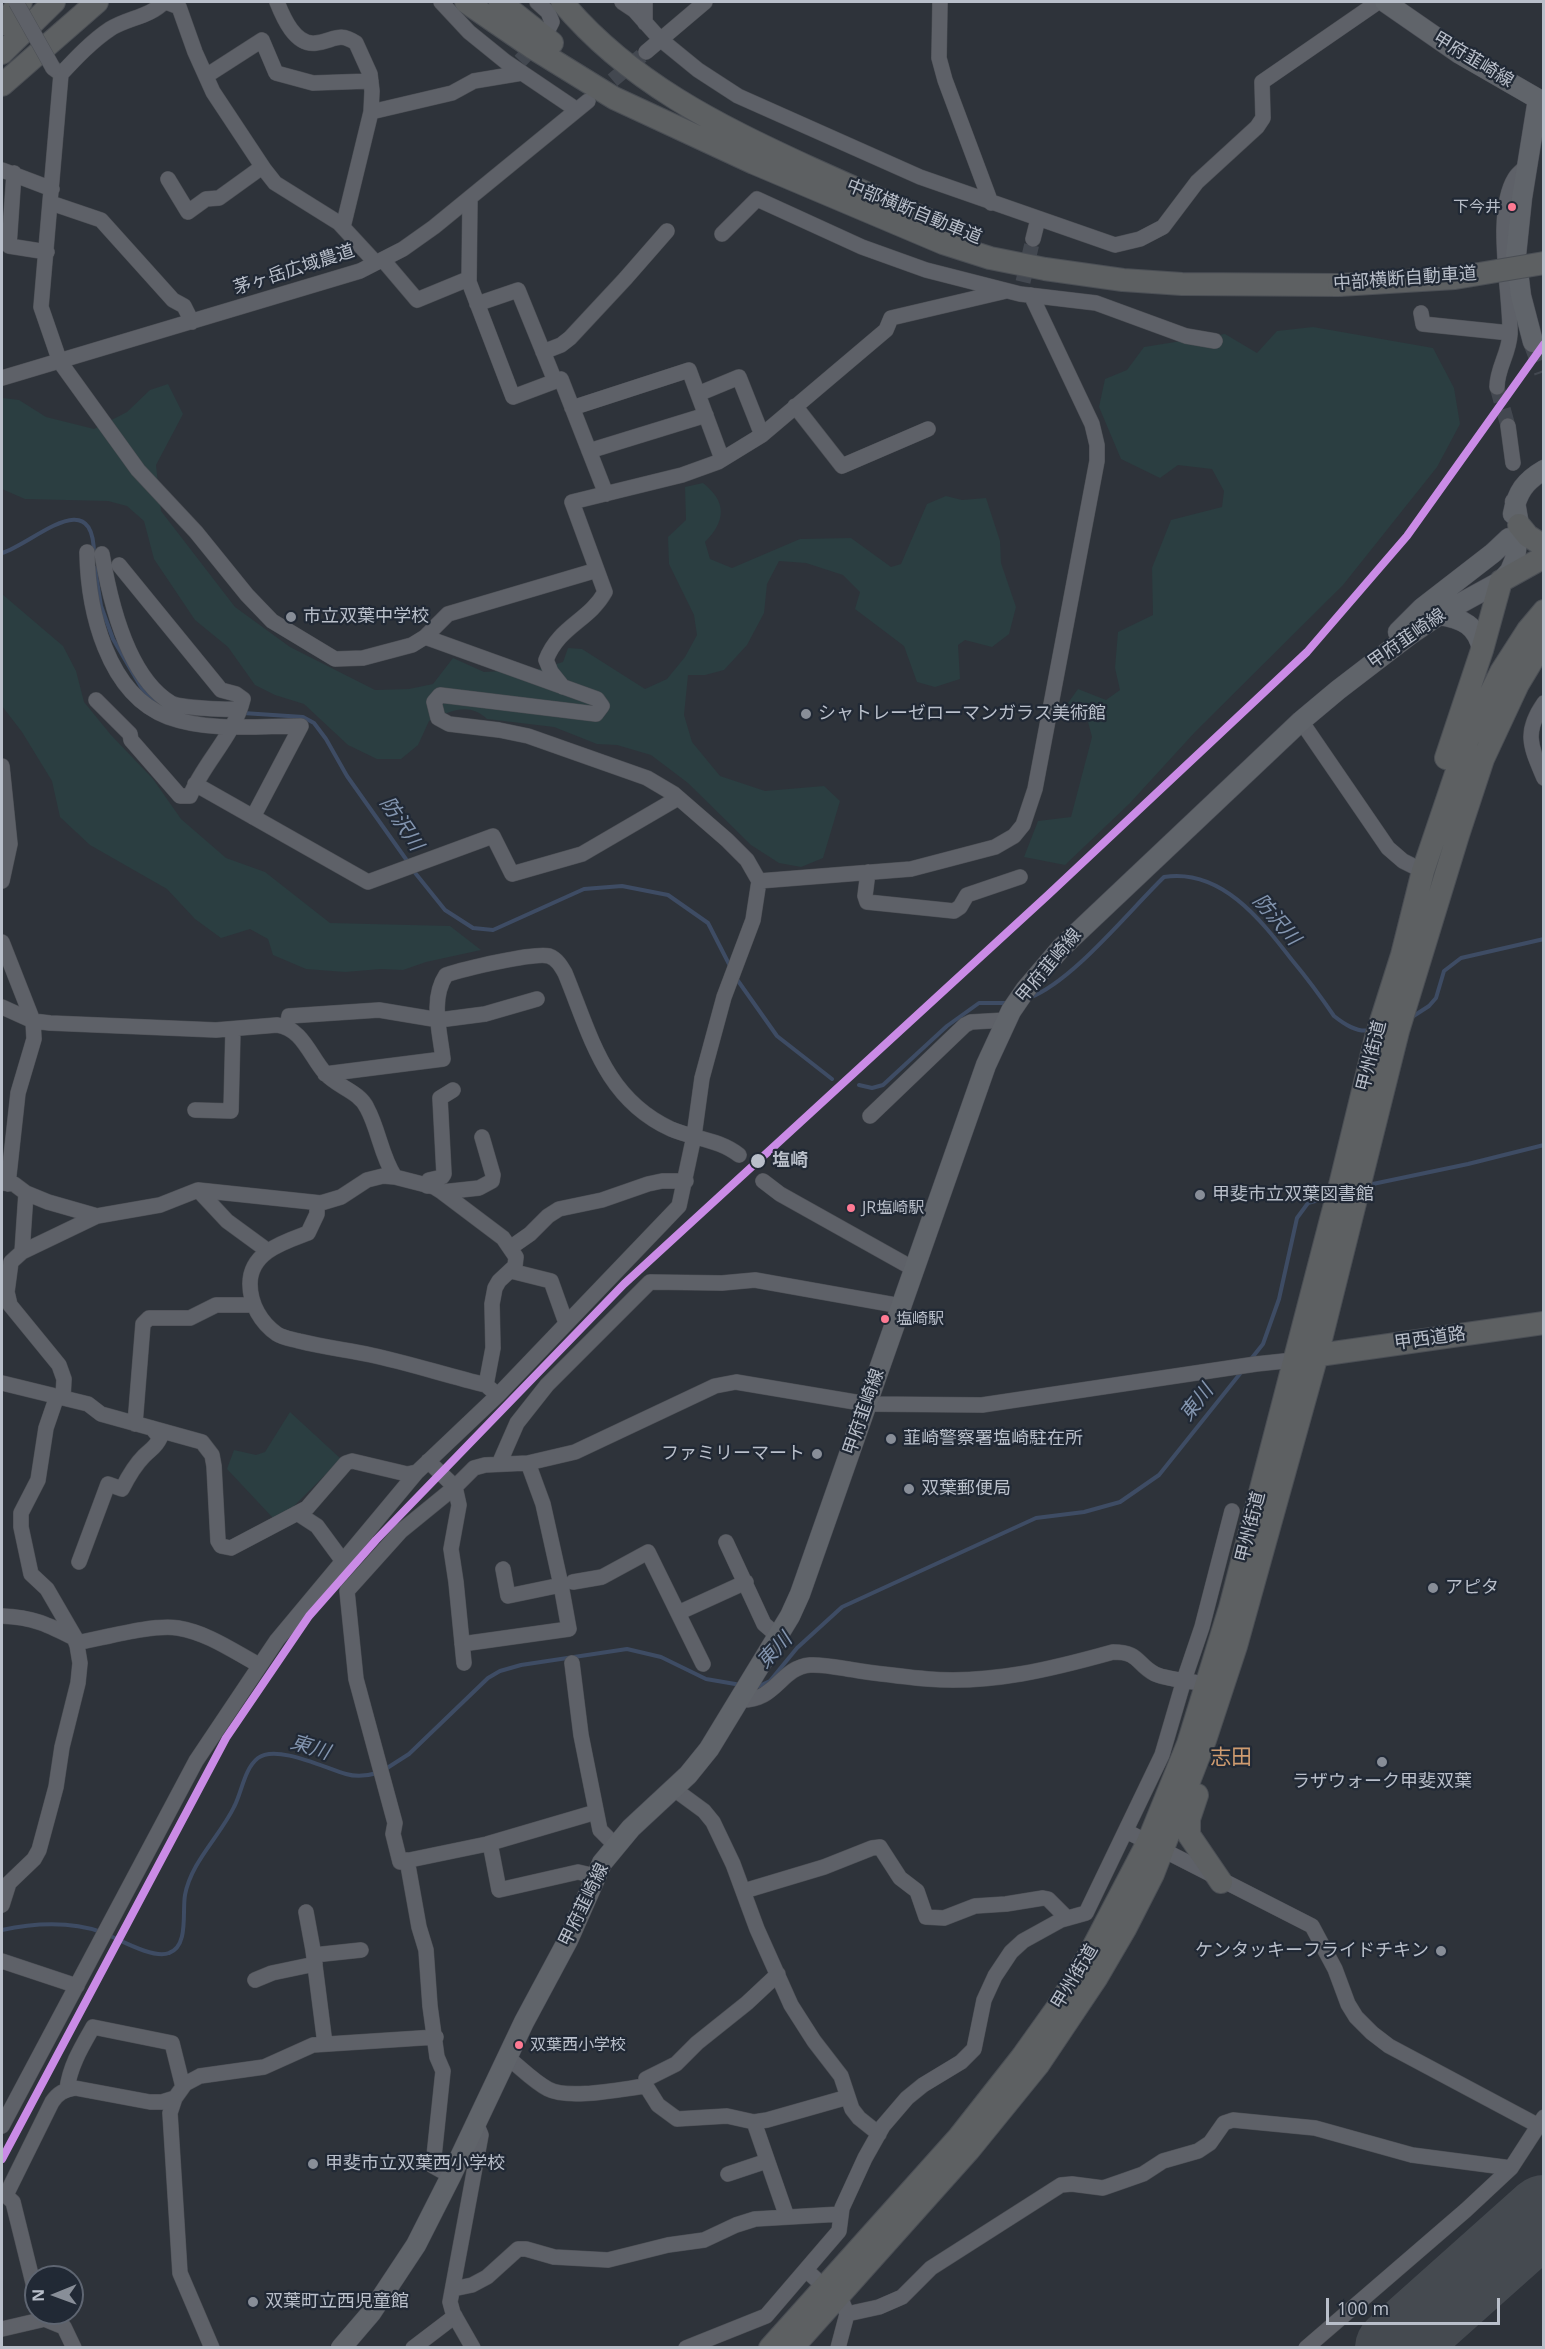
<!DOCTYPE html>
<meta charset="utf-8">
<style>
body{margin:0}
#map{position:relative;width:1545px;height:2349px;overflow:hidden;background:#2e333a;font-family:"Open Sans",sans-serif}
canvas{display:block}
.frame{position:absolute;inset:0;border:3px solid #b9bfca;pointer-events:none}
.north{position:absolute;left:24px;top:2265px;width:60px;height:60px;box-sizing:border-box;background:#212935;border:2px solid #5e6571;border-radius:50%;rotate:269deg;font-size:16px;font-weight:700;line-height:24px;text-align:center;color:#b9bfca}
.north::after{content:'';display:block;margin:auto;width:21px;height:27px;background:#888e98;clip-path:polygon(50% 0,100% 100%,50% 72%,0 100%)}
.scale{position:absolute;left:1326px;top:2298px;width:174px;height:27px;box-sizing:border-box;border:3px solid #b9bfca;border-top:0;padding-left:8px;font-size:18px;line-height:21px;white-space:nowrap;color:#b9bfca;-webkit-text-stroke:4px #212935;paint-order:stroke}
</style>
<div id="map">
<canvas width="1545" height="2349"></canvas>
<div class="frame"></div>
<div class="north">N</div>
<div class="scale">100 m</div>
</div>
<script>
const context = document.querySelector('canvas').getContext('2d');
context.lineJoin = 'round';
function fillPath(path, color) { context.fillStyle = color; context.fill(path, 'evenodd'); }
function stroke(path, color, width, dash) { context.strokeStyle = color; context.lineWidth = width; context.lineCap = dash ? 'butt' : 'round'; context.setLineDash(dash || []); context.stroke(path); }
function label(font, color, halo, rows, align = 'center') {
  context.font = font + ' "Open Sans","Noto Sans JP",sans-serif'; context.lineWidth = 4.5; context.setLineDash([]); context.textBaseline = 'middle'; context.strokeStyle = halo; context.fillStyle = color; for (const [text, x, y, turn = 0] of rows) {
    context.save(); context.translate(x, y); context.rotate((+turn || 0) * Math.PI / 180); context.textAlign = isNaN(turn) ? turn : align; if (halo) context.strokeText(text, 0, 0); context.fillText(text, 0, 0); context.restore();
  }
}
const green = new Path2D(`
 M 1313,327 L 1433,348 L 1454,388 L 1460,424 L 1437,467 L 1343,585 L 1195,732 L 1130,803 L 1065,865 L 1024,857 L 1038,821 L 1071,817 L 1092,737 L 1087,718 L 1068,703 L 1078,689 L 1106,700 L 1120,690 L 1115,668 L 1118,632 L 1153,615 L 1152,568 L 1171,520 L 1222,507 L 1224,491 L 1212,469 L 1178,465 L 1160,478 L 1121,459 L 1099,407 L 1105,379 L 1127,370 L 1144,347 L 1225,334 L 1257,353 L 1277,331 Z
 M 168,384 L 183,414 L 156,465 L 161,511 L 235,607 L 290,647 L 375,690 L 409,689 L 433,684 L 453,658 L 484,672 L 539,669 L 563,662 L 568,648 L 582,649 L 645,689 L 667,679 L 685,657 L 697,635 L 694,615 L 669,564 L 668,537 L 686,520 L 685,487 L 703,483 C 727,502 726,521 705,542 L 710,559 L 732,568 L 800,539 L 851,538 L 891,567 L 901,564 L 927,504 L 946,496 L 962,500 L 986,498 L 1000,541 L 1001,563 L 1016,607 L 1009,634 L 992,647 L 965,640 L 958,645 L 960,679 L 935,687 L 917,682 L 904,646 L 855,609 L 860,592 L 843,575 L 806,563 L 779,561 L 767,584 L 764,613 L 747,645 L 724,670 L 705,675 L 688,675 L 684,715 L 692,742 L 720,776 L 765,791 L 824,786 L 840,801 L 823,858 L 801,867 L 779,863 L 751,845 L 688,783 L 651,755 L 617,745 L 597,744 L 554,727 L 487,719 C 468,701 449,712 429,721 L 418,745 L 401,759 L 377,759 L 348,745 L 304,704 L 275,695 L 255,685 L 228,647 L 195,620 L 154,559 L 144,521 L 127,506 L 108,501 L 25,499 L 2,489 L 2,398 L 19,400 L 46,417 L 94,429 L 127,412 L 150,390 Z
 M 2,594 L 63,646 L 76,671 L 84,702 L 111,735 L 153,779 L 181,819 L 226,858 L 265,872 L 330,923 L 450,926 L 481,950 L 426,962 L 403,970 L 381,969 L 345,972 L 306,969 L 273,955 L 268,939 L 250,929 L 221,938 L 195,919 L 167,889 L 90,845 L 60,817 L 52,781 L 22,732 L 2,706 Z
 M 290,1412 L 341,1459 L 285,1515 L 273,1518 L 227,1469 L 234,1450 L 256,1455 L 265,1452 Z`);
const stream = new Path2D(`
 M 2,553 C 34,543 94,482 94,555
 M 95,568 L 101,606 L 113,639 L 144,692 L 164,707
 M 243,713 L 303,717 L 314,723 L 326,739 L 347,776 L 408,862
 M 412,869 L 445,910 L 473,928 L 493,930 L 584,889 L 622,886 L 668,895 L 708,923 L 730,966
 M 736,978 L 777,1036 L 832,1079
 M 1029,998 C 1073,981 1128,912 1164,877 C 1221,868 1261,920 1292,960 C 1307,978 1321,997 1334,1016 C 1344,1024 1357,1033 1370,1030
 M 1412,1017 L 1429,1006 L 1436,998 L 1444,971 L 1461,958 L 1544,939
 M 859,1085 L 872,1088 L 883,1085 L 947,1026 L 979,1003 L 1007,1003
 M 1368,1185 L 1468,1164 L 1544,1145
 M 1251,1359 L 1263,1344 L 1279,1299 L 1297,1218 L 1308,1203 L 1329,1197
 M 755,1688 L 770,1681 L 797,1648 L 842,1607 L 1036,1518 L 1084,1512 L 1120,1502 L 1159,1475 L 1243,1370
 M 384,1770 L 409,1754 L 488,1678 L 500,1671 L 521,1665 L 627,1649 L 661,1657 L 706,1679 L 741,1685
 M 2,1930 C 33,1923 71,1921 101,1932
 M 108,1935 C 122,1941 154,1959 169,1953 C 189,1946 182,1912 185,1895 C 191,1862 220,1836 234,1807 C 242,1792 244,1769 258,1758 C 276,1744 325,1768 346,1774 C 356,1777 367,1776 377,1773`);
const runway = new Path2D(`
 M 1394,2348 L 1544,2214`);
const minorTunnel = new Path2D(`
 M 520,61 L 539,41
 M 595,95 L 646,52
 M 1023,282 L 1033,239
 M 1497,387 L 1508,426`);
const majorTunnel = new Path2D(`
 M 1533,342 L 1544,372`);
const minor = new Path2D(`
 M 166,2 L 179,7 L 195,52 L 213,92 L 264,169 L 275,183 L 339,223 L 376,263
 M 277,2 C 283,17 295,46 316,43 C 334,41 338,31 356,43 L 370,74 L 372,91 L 371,112 L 343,227
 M 441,2 L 469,32 L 506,62 L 577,110
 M 537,2 L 548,12 L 552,22 L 547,32
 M 622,2 L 634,10 L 660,39 L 698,70 L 738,96 L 920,177 L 1115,245 L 1140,239 L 1163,227 L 1197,182 L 1257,127 L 1263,118 L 1262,82 L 1378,2
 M 645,2 L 645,23
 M 940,2 L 939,58 L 945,80 L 991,203
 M 646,52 L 705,2
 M 53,68 L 61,74 L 41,307 L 60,362 L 138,470 L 196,532 L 247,595 L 272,621 L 335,659 L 363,658 L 412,645 L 425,637 L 448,614 L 597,570
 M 61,74 C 76,58 92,41 110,29 C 127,18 150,17 164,2
 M 206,76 L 262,40 L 276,73 L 313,83 L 371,81
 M 371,112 L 452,93 L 474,81 L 522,73
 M 2,170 L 52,189
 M 14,173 L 9,246 L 47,252
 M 168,179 L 188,212 L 206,199 L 219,198 L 262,167
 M 470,198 L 469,282 L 513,397 L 561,379 L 606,494
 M 51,203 L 101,220 L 173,300 L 184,306 L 192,322
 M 722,234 L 757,199 L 862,247 L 926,270 L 1020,294 L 1096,303 L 1186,336 L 1215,341
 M 1033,239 L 1038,219
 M 383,260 L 417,300 L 468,279
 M 477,304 L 518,290 L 555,381
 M 1421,313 L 1423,324 L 1510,333
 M 543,352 L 561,345 L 570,338 L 625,279 L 667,231
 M 2,378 L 360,271 L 403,249 L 434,227 L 588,101
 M 1497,387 C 1497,368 1509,354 1510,334 C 1511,294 1493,213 1515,178 C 1518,173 1524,169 1528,165
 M 698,394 L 739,377 L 762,435
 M 795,406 L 842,466 L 928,429
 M 572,408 L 689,370 L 722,459
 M 1508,426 L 1513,463
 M 589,451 L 706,415
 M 87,552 C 88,610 107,694 168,717 C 209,732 258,726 301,726 L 253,817
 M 102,554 C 110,601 128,677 171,703 C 180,708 228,710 240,709
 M 563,687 L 551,672 L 546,660 C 559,626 589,621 605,592 L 572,502 L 682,475 L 718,462 L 762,435 L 886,330 L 891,318 L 1006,291
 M 96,700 L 130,734 L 131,740 L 180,796 L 190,796 C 204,762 234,736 243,699 L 236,694 L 221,690 L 119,565
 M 1544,703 C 1523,733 1531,747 1544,778
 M 1301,721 L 1388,848 L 1403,861 L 1423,871
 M 2,766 L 10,844 L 2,881
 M 195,784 L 368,882 L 493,836 L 512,874 L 582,854 L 678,798
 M 868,872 L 865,896 L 867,902 L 954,911 L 960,907 L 967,895 L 1020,877
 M 759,881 L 911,869 L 995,847 L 1014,836 L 1023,825 L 1035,789 L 1097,461 L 1097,445 L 1092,424 L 1031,295
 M 2,942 L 33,1021 L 34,1039 L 18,1093 L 8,1184
 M 2,1007 L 33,1021 L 50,1023 L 216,1030 L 277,1025 C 302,1028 310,1056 325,1073 C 337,1087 359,1091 367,1108 C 379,1130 381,1156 395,1177 L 434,1187 L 442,1192 L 503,1238 L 516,1257 L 515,1266 L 499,1281 L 495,1288 L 492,1304 L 493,1348 L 486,1385
 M 287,1027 L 289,1016 L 379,1010 L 439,1020 L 485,1014 L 537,999
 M 325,1074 L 443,1059 C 440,1032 430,999 446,975 C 463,969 535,952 549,956 C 557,959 561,966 565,973 C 591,1036 604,1098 671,1129 C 694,1139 719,1139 739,1155
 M 195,1110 L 231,1111 L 233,1029
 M 870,1116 L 965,1025 L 971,1022 L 1006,1020
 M 763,1181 L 780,1194 L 914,1269
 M 2,1183 L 14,1184 L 26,1193 L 48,1202 L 97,1216 L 160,1205 L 198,1190 L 321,1203 L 341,1197 L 367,1180 L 383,1176 L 395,1177
 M 427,1186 L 429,1180 L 442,1177 L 444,1174 L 440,1098 L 453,1090
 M 198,1190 L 227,1221 L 268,1251
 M 442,1192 L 479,1188 L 492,1181 L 493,1175 L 482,1137
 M 26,1193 L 22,1252 L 11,1262 L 7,1292 L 10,1305 L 59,1365 L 64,1379 L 63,1398
 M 317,1203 L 317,1214 L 308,1233 C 284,1242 250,1252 250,1284 C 250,1304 261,1323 277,1334 C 283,1338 292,1339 299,1341 C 323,1347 347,1350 371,1355 C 409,1363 448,1376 486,1385 L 494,1392
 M 510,1248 L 530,1234 L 548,1216 L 559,1209 L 602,1200 L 648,1184 L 662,1181 L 686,1181
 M 22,1252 L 97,1216
 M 511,1271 L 551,1281 L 566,1323
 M 2,1383 L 88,1404 L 101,1414 L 202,1442 L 212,1455 L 214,1466 L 218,1541 L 221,1546 L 231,1548 L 307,1508 L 346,1463 L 352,1461 L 407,1474 L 417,1472 L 498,1395 L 679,1206 L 694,1136 L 702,1078 L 724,997 L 753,920 L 759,881 L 747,860 L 727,840 L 674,794 L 647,778 L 528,736 L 499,730 L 449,724 L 438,718 L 434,702 L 440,695 L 596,714 L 602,706 L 597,699 L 425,637
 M 135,1424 L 143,1324 L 149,1318 L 190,1318 L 216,1305 L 254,1305
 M 428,1461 L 455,1487 L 459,1505 L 451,1549 L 456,1582 L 464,1663
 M 499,1464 L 517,1423 L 547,1385 L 650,1282 L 722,1283 L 755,1280 L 901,1306
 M 297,1513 L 317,1526 L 342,1560
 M 726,1542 L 764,1624 L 779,1637
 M 79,1562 L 108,1484 L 122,1489 C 128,1477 134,1466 144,1456 C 151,1449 156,1447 160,1438 L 152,1428
 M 503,1569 L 508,1596 L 561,1585 L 543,1504 L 528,1463
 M 573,1582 L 602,1577 L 648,1552 L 703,1664
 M 678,1613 L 746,1582
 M 2,1616 C 33,1617 49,1625 76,1639
 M 76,1643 C 104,1638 152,1624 178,1628 C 208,1633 233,1651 259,1665
 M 462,1644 L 569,1629 L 561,1585
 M 572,1663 L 581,1735 L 600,1830 L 616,1846
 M 739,1700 C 777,1702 779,1668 810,1665 C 826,1664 844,1669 860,1671 C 882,1674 905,1677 928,1679 C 992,1684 1052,1669 1113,1652 C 1140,1652 1136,1664 1155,1674 C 1165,1679 1195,1682 1207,1684
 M 674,1789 L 704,1811 L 713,1822 L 733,1864 L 757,1929 L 791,2005 L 814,2041 L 841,2076 L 852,2109 L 859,2118 L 879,2134
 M 596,1812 L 487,1844 L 400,1862 L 393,1834 L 395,1823 L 356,1679 L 347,1591 L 401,1531 L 455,1487 L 474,1468 L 485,1465 L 528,1463 L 575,1452 L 715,1386 L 736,1382 L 867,1404 L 982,1405 L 1256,1364 L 1294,1360
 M 1126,1831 L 1312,1926 L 1335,1969 L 1348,2004 L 1356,2017 L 1372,2033 L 1389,2046 L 1539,2126
 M 490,1843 L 499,1890 L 578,1872 L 595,1876
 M 407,1860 L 419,1927 L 426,1950 L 430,2006 L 437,2057 L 443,2071 L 433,2166 L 451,2176
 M 744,1891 L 824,1867 L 872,1848 L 880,1847 L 900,1878 L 917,1891 L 926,1917 L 944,1918 L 975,1906 L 1006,1904 L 1043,1898 L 1048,1899 L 1067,1918
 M 2,1905 L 9,1883 L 34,1859 L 39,1850 L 56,1787 L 62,1747 L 78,1683 L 80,1663 L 76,1639 L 47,1589 L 31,1574 L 21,1527 L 21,1513 L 38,1480 L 46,1428 L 57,1396
 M 306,1912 L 313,1950 L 325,2044
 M 314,1955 L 361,1950
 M 2,1961 L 77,1986
 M 255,1980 L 272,1973 L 315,1964
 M 507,2057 C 520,2067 533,2081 548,2089 C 569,2100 621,2089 646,2086 L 658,2105 L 677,2119 L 727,2116 L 754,2122 L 767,2120 L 848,2097
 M 646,2086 L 646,2079 L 676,2064 L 697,2043 L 747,2003 L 778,1974
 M 67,2089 C 70,2066 81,2048 93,2027 L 172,2043 L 183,2087
 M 754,2122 L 787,2217
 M 2,2126 L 196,1761 L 277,1640 L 417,1472
 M 728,2174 L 767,2161
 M 2,2192 L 13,2202 L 36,2295
 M 6,2195 L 52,2102 C 58,2093 64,2090 75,2088 L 150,2102 L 162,2102 L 175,2098
 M 806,2270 L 843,2304 L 847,2314 L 838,2348
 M 453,2289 L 472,2285 L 487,2277 L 518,2249 L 526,2249 L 554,2257 L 608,2260 L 668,2245 L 704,2240 L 736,2225 L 755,2219 L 841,2214
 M 41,2313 L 47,2320 L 64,2327 L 74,2348
 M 847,2314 L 879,2307 L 902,2297 L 931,2268 L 1061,2185 L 1072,2184 L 1103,2188 L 1126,2180 L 1143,2174 L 1163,2161 L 1198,2151 L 1210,2143 L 1224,2123 L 1233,2120 L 1315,2128 L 1412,2155 L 1511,2168
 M 2,2329 L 45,2319
 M 212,2348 L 180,2273 L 170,2113 L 175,2098 L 185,2084 L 200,2076 L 264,2067 L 313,2045 L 436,2037
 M 413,2348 L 455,2316
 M 473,2348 L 453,2313 L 450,2302 L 481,2135 L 476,2123
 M 686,2348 L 766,2316 L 839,2231 L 842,2208 L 865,2158 L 883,2126 L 907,2098 L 923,2085 L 961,2062 L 974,2049 L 984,2000 L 995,1976 L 1011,1952 L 1023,1941 L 1061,1920 L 1086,1913 L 1162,1755 L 1184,1680 L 1202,1627 L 1232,1511
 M 1306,2348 L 1466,2210 L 1511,2168 L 1544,2117`);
const major = new Path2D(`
 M 1385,2 L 1460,54 L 1538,99 L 1522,198 L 1516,255 L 1521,296 L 1533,342
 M 1513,514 C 1517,492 1525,481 1544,470
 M 1439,615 C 1462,618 1478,626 1482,650
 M 1398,632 L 1422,608 L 1493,553 L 1509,538
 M 341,2348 L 371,2313 L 416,2245 L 451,2176 L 524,2022 L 568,1940 L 602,1863 L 631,1828 L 688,1775 L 709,1749 L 790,1616 L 800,1594 L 986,1065 L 1011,1011 L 1026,989 L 1061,948 L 1301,721 L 1338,690 L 1411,634 L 1439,615 L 1501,581 L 1510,571 L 1515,559 L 1519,525 L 1515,502`);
const highway = new Path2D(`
 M 466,2 L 533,48 L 614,98 L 754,163 L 943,243 L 990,258 L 1045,269 L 1123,280 L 1182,284 L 1339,285
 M 500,2 L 552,43
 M 562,2 C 629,82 717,125 810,168 C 852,187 894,206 936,223
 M 2,24 L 21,2
 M 2,53 L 54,2
 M 2,85 L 97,2
 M 1519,525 L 1528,536 L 1544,546
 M 1446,758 L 1482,650 L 1501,581 L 1544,557
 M 1305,1357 L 1544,1323
 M 1197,1795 L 1189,1819 L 1189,1835 L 1221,1882
 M 770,2348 L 959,2137 L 1022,2057 L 1057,2008 L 1089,1955 L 1148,1842 L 1188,1744 L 1230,1608 L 1341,1181 L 1376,1037 L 1402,955 L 1423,871 L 1467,741 L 1501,672 L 1528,630 L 1544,611
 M 792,2348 L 969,2150 L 1038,2065 L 1097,1977 L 1125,1929 L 1153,1874 L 1205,1740 L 1236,1646 L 1317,1355 L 1398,1031 L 1458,835 L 1483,759 L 1518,684 L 1544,641`);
const minorBridge = new Path2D(`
 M 16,2 L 53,68`);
const highwayBridge = new Path2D(`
 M 1339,285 L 1455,278 L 1544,263`);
const rail1 = new Path2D(`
 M 2,2159 L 226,1738 L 309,1616 L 376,1540 L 624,1284 L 1048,895 L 1307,652 L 1407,536 L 1544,344`);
const markers = [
 [1512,207,5,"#fe7a93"],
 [291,617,6,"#888e98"],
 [806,714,6,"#888e98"],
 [758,1161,8,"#b9bfca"],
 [1200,1195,6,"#888e98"],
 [851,1208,5,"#fe7a93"],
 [885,1319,5,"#fe7a93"],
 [891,1439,6,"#888e98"],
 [817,1454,6,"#888e98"],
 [909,1489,6,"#888e98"],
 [1433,1588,6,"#888e98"],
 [1382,1762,6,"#888e98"],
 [1441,1951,6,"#888e98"],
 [519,2045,5,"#fe7a93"],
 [313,2164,6,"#888e98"],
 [253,2302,6,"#888e98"]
];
const busNames = [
 ["下今井",1501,207,"right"],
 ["JR塩崎駅",862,1208],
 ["塩崎駅",896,1319],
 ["双葉西小学校",530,2045]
];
const streetNames = [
 ["甲府韮崎線",1473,60,31],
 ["中部横断自動車道",914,212,22],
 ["茅ヶ岳広域農道",294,270,-18],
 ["中部横断自動車道",1405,279,-4],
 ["甲府韮崎線",1407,639,-35],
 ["甲府韮崎線",1049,966,-50],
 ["甲州街道",1372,1056,-76],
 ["甲西道路",1430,1339,-8],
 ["甲府韮崎線",864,1412,-71],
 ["甲州街道",1251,1527,-76],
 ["甲府韮崎線",584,1905,-64],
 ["甲州街道",1075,1977,-59]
];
const poiNames = [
 ["市立双葉中学校",303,617],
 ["シャトレーゼローマンガラス美術館",818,714],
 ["甲斐市立双葉図書館",1212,1195],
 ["韮崎警察署塩崎駐在所",903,1439],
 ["ファミリーマート",805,1454,"right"],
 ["双葉郵便局",921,1489],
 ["アピタ",1445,1588],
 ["ラザウォーク甲斐双葉",1382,1782,"center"],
 ["ケンタッキーフライドチキン",1429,1951,"right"],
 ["甲斐市立双葉西小学校",325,2164],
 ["双葉町立西児童館",265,2302]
];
const stopNames = [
 ["塩崎",772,1161]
];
const waterNames = [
 ["防沢川",401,824,56],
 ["防沢川",1276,920,49],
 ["東川",1197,1403,-52],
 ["東川",775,1651,-47],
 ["東川",310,1748,17]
];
const quarterNames = [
 ["志田",1231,1758]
];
fillPath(green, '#2b3e41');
stroke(stream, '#3e4c64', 4);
stroke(runway, '#454a50', 78);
stroke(minorTunnel, '#434850', 15, [15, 8]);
stroke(majorTunnel, '#434850', 20, [20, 10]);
stroke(minor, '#4c4f55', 16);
stroke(major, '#4c4f57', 21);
stroke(highway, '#4b4f55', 24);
stroke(minor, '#5e6168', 15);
stroke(major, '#60646a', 20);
stroke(highway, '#5d6062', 22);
stroke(minorBridge, '#4c4f55', 16, []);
stroke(highwayBridge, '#4b4f55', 24, []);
stroke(minorBridge, '#5e6168', 15);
stroke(highwayBridge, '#5d6062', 22);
stroke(rail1, '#ca8be6', 8);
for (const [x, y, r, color] of markers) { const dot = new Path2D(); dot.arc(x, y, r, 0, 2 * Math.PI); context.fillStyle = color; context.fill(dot); stroke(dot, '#212935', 2); }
label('16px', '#b9bfca', '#212935', busNames, 'left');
label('18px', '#b9bfca', '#212935', streetNames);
label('18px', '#b9bfca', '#212935', poiNames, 'left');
label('bold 18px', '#b9bfca', '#212935', stopNames, 'left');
label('italic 20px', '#8395af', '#212935', waterNames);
label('21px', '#cf9c70', '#212935', quarterNames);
</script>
